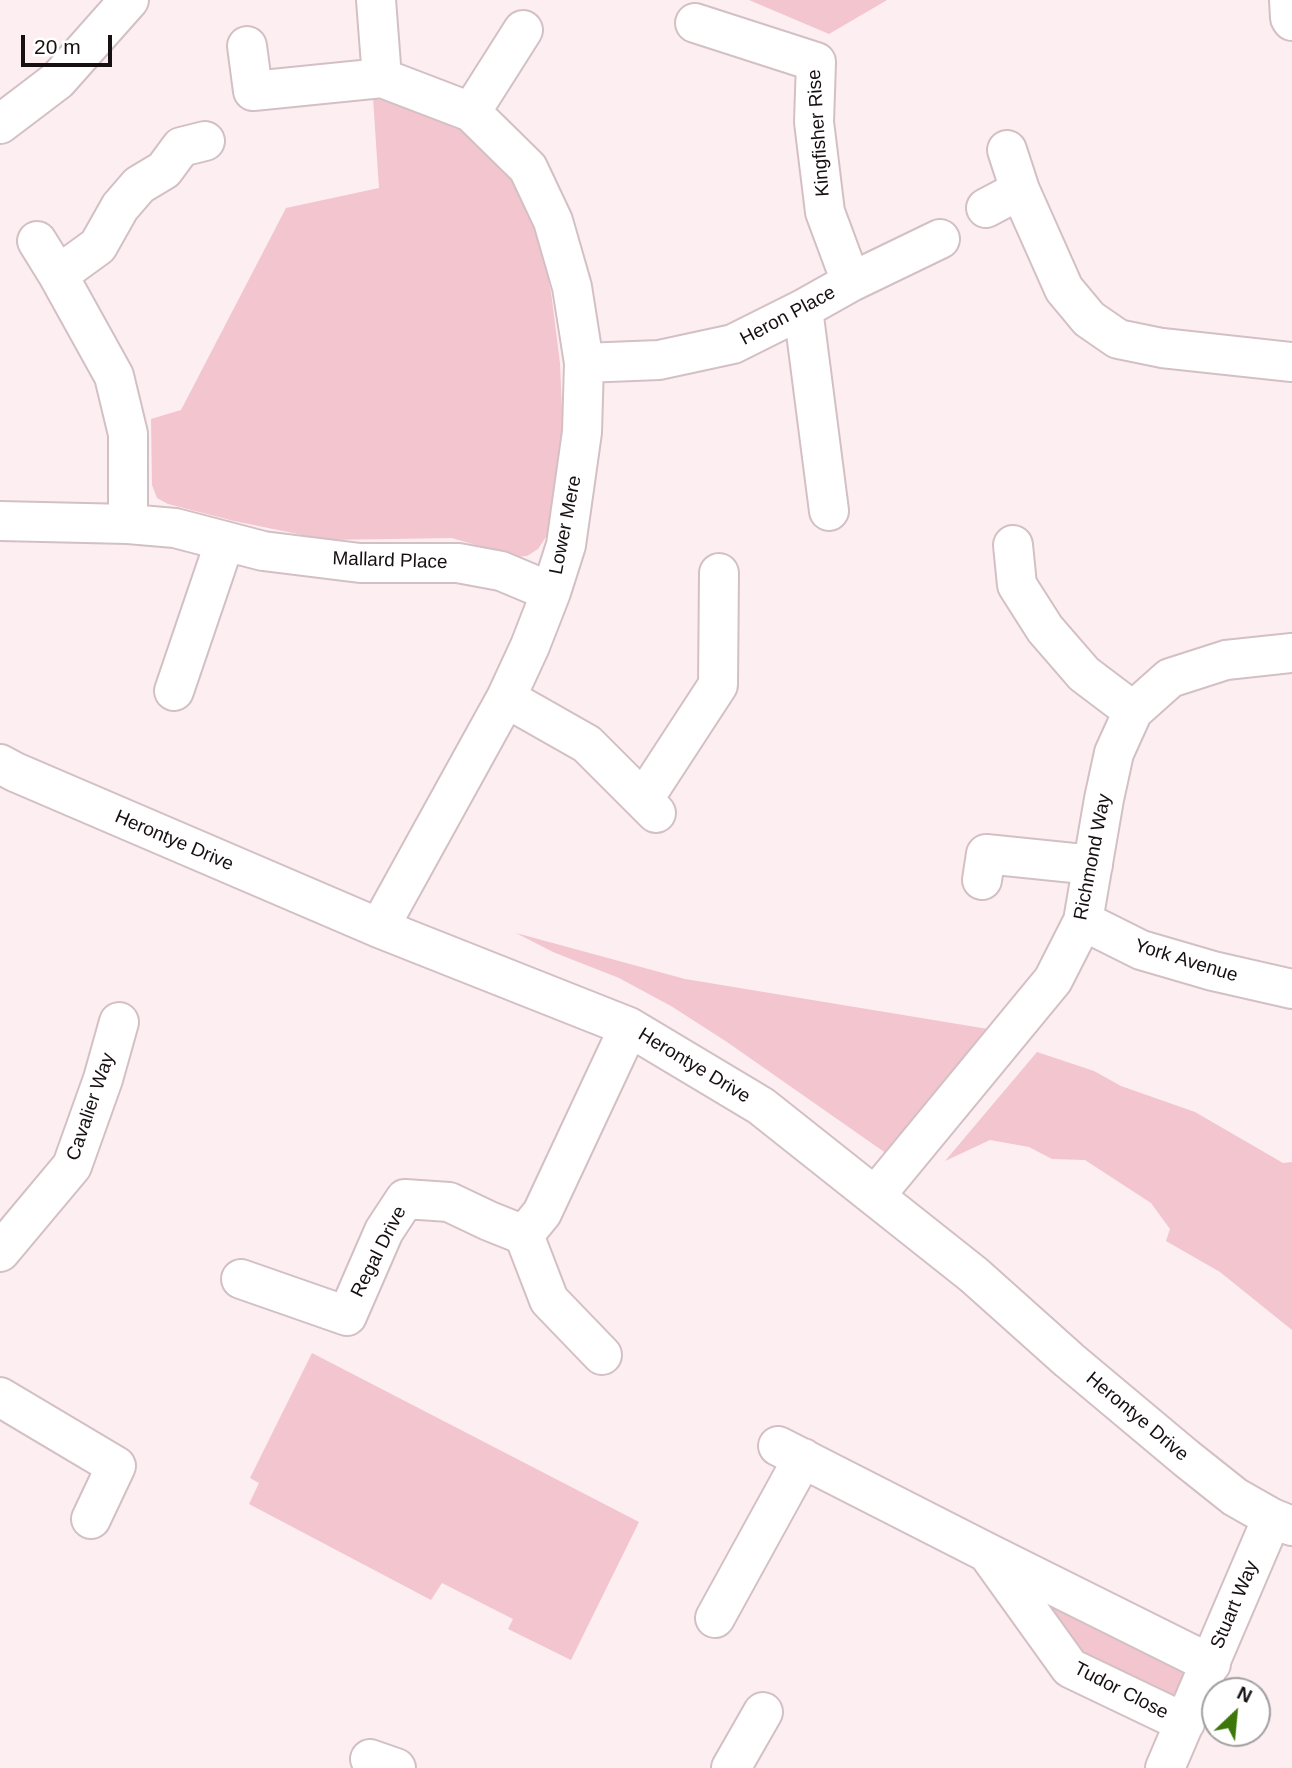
<!DOCTYPE html>
<style>
body{margin:0}
#map{position:relative;width:1292px;height:1768px;overflow:hidden;background:#fdeef1;font-family:Helvetica,sans-serif}
canvas{display:block}
.north{position:absolute;left:1201px;top:1677px;width:70px;height:70px;box-sizing:border-box;background:#fff;border:2px solid #a29fa0;border-radius:50%;rotate:26deg;font-size:19px;font-weight:700;line-height:28px;text-align:center;color:#171012}
.north::after{content:'';display:block;margin:auto;width:24px;height:32px;background:#3d770b;clip-path:polygon(50% 0,100% 100%,50% 72%,0 100%)}
.scale{position:absolute;left:21px;top:35px;width:91px;height:32px;box-sizing:border-box;border:4px solid #171012;border-top:0;padding-left:9px;font-size:21px;line-height:24px;white-space:nowrap;color:#171012;-webkit-text-stroke:5px #fff;paint-order:stroke}
</style>
<div id="map">
<canvas width="1292" height="1768"></canvas>
<div class="north">N</div>
<div class="scale">20 m</div>
</div>
<script>
const context = document.querySelector('canvas').getContext('2d');
context.lineJoin = 'round';
function fillPath(path, color) { context.fillStyle = color; context.fill(path, 'evenodd'); }
function stroke(path, color, width, dash) { context.strokeStyle = color; context.lineWidth = width; context.lineCap = dash ? 'butt' : 'round'; context.setLineDash(dash || []); context.stroke(path); }
function label(font, color, halo, rows, align = 'center') {
  context.font = font + ' Helvetica,sans-serif'; context.lineWidth = 5; context.setLineDash([]); context.textBaseline = 'middle'; context.strokeStyle = halo; context.fillStyle = color; for (const [text, x, y, turn = 0] of rows) {
    context.save(); context.translate(x, y); context.rotate((+turn || 0) * Math.PI / 180); context.textAlign = isNaN(turn) ? turn : align; if (halo) context.strokeText(text, 0, 0); context.fillText(text, 0, 0); context.restore();
  }
}
const green = new Path2D(`
 M 749,0 L 887,0 L 829,34 Z
 M 373,98 L 419,108 L 463,129 L 516,180 L 538,227 L 551,292 L 560,363 L 563,430 L 556,501 L 548,534 L 538,549 L 527,556 L 516,557 L 452,538 L 327,540 L 234,521 L 168,504 L 157,498 L 152,485 L 151,419 L 181,410 L 286,208 L 379,188 Z
 M 516,933 L 685,979 L 994,1030 L 890,1156 L 727,1042 L 671,1006 L 619,978 L 553,952 Z
 M 1037,1052 L 1094,1071 L 1121,1086 L 1195,1112 L 1283,1163 L 1292,1162 L 1292,1330 L 1220,1272 L 1166,1241 L 1170,1229 L 1151,1203 L 1085,1160 L 1052,1159 L 1029,1147 L 990,1140 L 945,1161 Z
 M 312,1353 L 639,1522 L 571,1660 L 508,1629 L 513,1619 L 442,1583 L 431,1600 L 249,1504 L 259,1483 L 250,1478 Z
 M 1031,1587 L 1190,1671 L 1182,1694 L 1169,1699 L 1077,1652 Z`);
const minor = new Path2D(`
 M 376,0 L 382,78
 M 1289,0 L 1290,18 L 1292,21
 M 695,23 L 816,62 L 814,122 L 825,212 L 851,282
 M 247,46 L 253,91 L 382,78 L 471,112 L 528,168 L 553,221 L 572,287 L 584,363 L 582,432 L 566,545 L 551,592 L 530,646 L 506,698 L 379,928
 M 471,112 L 523,30
 M 0,124 L 58,80 L 129,0
 M 1007,150 L 1020,190 L 1064,289 L 1089,319 L 1118,339 L 1162,348 L 1292,362
 M 986,208 L 1020,190
 M 37,241 L 58,275 L 114,376 L 128,434 L 128,524
 M 58,275 L 98,246 L 120,207 L 139,185 L 164,170 L 181,147 L 205,141
 M 803,309 L 829,511
 M 584,363 L 659,360 L 733,344 L 803,309 L 851,282 L 940,239
 M 0,521 L 128,524 L 175,528 L 263,551 L 360,563 L 458,563 L 501,571 L 551,592
 M 1013,545 L 1017,585 L 1045,629 L 1084,674 L 1133,711
 M 174,691 L 225,541
 M 506,698 L 587,744 L 656,813
 M 0,764 L 15,772 L 379,928 L 629,1027 L 761,1106 L 974,1275 L 1069,1360 L 1186,1458 L 1235,1497 L 1272,1518 L 1292,1526
 M 643,800 L 718,685 L 719,573
 M 982,880 L 986,854 L 1093,865
 M 1083,921 L 1141,950 L 1213,971 L 1292,989
 M 875,1196 L 1053,980 L 1083,921 L 1104,799 L 1114,753 L 1133,711 L 1170,678 L 1226,660 L 1292,653
 M 524,1235 L 549,1300 L 602,1355
 M 0,1252 L 72,1166 L 103,1079 L 119,1022
 M 241,1279 L 347,1316 L 384,1231 L 405,1199 L 449,1202 L 489,1221 L 524,1235 L 542,1213 L 629,1027
 M 0,1397 L 116,1466 L 91,1519
 M 778,1446 L 988,1553 L 1211,1664
 M 991,1558 L 1070,1668 L 1185,1723
 M 715,1618 L 803,1458
 M 370,1759 L 396,1768
 M 731,1768 L 763,1712
 M 1165,1768 L 1272,1518`);
const streetNames = [
 ["Kingfisher Rise",819,133,-94],
 ["Heron Place",788,316,-28],
 ["Lower Mere",566,525,-79],
 ["Mallard Place",390,561,2],
 ["Herontye Drive",174,841,23],
 ["Richmond Way",1093,857,-79],
 ["York Avenue",1186,961,17],
 ["Herontye Drive",694,1066,31],
 ["Cavalier Way",91,1107,-71],
 ["Regal Drive",379,1252,-63],
 ["Herontye Drive",1137,1417,40],
 ["Stuart Way",1235,1605,-67],
 ["Tudor Close",1121,1691,27]
];
fillPath(green, '#f2c5cf');
stroke(minor, '#d3c0c4', 42);
stroke(minor, '#fff', 38);
label('19px', '#171012', '#fff', streetNames);
</script>
